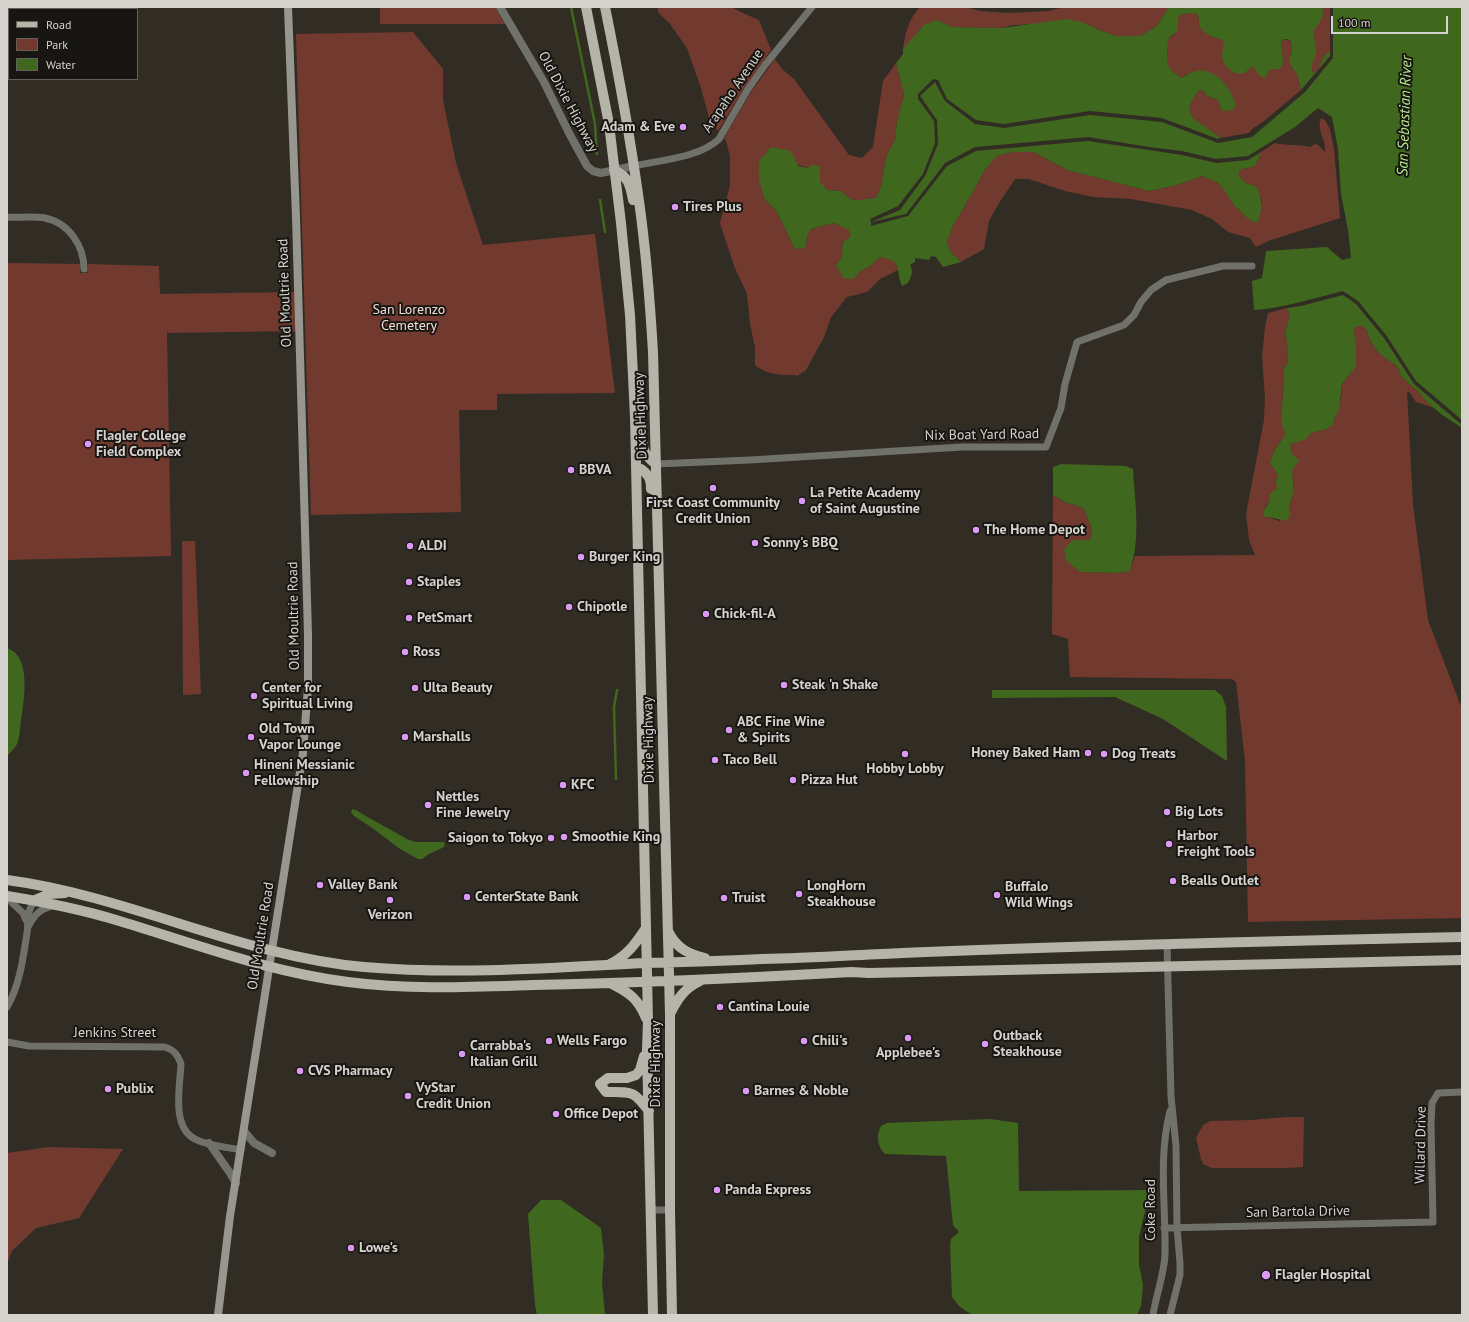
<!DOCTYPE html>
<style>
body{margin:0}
#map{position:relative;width:1469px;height:1322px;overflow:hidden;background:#322d24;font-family:"PT Sans",sans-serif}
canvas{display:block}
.frame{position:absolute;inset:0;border:8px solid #d5d2cd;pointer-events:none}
.legend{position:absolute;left:8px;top:8px;width:130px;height:72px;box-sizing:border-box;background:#181612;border:1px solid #64615d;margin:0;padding:5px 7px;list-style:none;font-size:12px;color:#d5d2cd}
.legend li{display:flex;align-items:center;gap:8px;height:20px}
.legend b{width:20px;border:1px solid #64615d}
.scale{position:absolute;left:1331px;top:16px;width:117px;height:18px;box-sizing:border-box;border:2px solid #d5d2cd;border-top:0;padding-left:5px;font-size:12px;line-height:14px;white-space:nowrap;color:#d5d2cd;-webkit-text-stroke:3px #181612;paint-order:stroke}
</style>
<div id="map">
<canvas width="1469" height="1322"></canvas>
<div class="frame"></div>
<ul class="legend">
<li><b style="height:5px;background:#b4b4aa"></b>Road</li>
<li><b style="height:11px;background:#723a2f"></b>Park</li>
<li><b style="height:11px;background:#40671e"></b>Water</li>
</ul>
<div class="scale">100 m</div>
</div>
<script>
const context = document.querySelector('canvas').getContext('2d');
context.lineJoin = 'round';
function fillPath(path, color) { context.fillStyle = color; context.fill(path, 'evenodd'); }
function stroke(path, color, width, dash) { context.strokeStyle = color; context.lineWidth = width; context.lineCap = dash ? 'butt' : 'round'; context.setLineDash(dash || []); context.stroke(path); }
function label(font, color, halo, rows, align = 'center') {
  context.font = font + ' "PT Sans",sans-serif'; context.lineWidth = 4; context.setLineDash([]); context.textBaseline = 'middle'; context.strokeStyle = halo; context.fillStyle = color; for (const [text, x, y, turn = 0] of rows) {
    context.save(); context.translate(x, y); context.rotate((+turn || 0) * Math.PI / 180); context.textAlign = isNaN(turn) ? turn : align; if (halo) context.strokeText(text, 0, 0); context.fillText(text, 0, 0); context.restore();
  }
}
const green = new Path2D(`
 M 380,7 L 495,7 L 505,24 L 380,24 Z
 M 657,7 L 731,7 L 743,13 L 759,20 L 771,50 L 745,87 L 718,131 L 710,121 L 701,88 L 687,48 L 670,24 L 658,12 Z
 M 921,7 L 966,7 L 980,11 L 1008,13 L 1049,11 L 1064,7 L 1169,7 L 1157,26 L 1140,36 L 1117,36 L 1099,30 L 1082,22 L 1038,24 L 1013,25 L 1002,28 L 952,27 L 937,20 L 903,49 C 905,35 909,16 921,7 Z
 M 1322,7 L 1330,7 L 1330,50 L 1324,56 L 1318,70 L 1313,73 C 1309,63 1317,55 1316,46 C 1315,41 1313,37 1313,32 L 1323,11 Z
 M 1190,13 L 1196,13 L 1199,20 L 1199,26 L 1212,37 L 1223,40 L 1225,43 L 1222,55 L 1245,73 L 1253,66 L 1266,76 L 1270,69 L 1283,60 L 1281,42 L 1284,39 L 1292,42 L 1292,49 L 1290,54 L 1291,66 L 1297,74 L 1301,90 L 1263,122 L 1252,129 L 1249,133 L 1221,138 L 1193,118 L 1189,109 L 1192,101 L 1199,90 L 1204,91 L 1207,96 L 1218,100 L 1220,107 L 1233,96 C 1222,80 1214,68 1193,73 C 1189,73 1185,76 1181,78 L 1170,69 L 1167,60 L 1168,42 L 1170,37 L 1175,34 L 1178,18 L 1181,14 Z
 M 413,32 L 443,69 L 443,100 L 456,163 L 483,245 L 595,234 L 615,393 L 497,394 L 497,410 L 459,410 L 461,512 L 311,515 L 296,34 Z
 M 775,59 L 782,69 L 794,79 L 849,155 L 862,158 L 873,147 L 883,81 L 896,63 L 904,95 L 897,121 L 895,140 L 887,154 L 881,187 L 876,198 C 861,199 852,205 842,191 L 827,190 L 808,168 L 798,165 L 765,200 L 776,210 L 795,249 L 805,248 L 808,234 L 811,229 L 834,223 L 849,229 L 850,237 L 843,242 L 841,259 L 836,265 L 854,279 L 860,271 L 869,267 L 880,257 C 890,258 896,259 898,270 L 880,279 L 867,292 L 847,297 L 831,317 L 824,337 L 806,370 L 797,376 L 796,375 C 782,375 766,375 755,365 L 755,347 L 750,324 L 747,294 L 735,268 L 720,223 L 730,185 L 730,156 L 726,141 L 724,138 L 751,92 Z
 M 1321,118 L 1325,120 L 1330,129 L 1334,149 L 1340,218 L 1268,241 L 1256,247 L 1250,238 L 1228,232 L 1212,219 L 1192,210 L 1131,199 L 1093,197 L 1065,191 L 1029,179 L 1015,179 L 999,203 L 989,221 L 984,249 L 961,262 L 950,251 L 947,242 L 952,228 L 974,190 L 984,171 L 996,156 L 1013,152 L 1034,152 L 1067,170 L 1149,191 L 1177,185 L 1202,176 L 1217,182 L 1224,190 L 1234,205 L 1247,218 L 1262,201 L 1256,186 C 1248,184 1241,182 1237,173 L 1240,170 L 1255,166 L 1261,152 L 1275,143 C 1287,146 1298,144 1310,147 L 1313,145 L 1317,144 L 1325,152 C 1327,141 1316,130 1321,118 Z
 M 7,263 L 80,264 L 80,273 L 87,273 L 88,264 L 159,266 L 160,294 L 297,292 L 299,331 L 167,333 L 171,556 L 7,560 Z
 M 1287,308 L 1290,315 L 1285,333 L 1287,343 L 1288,363 L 1283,368 L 1284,383 L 1281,417 L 1285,430 L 1285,435 L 1274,451 L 1270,463 L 1278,475 L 1277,488 L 1270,494 L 1270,500 L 1265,507 L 1270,518 L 1280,521 L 1289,507 L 1294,491 L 1292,470 L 1298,459 L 1292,454 L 1290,444 L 1311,433 L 1327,429 L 1335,419 L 1341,398 L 1342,384 L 1356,367 L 1356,343 L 1354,333 L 1355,328 L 1357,326 L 1362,326 L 1367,330 L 1370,341 L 1380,354 L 1398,367 L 1401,376 L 1408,383 L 1417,390 L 1427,402 L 1434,408 L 1416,402 L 1410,393 L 1407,391 L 1413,505 L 1428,620 L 1462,709 L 1462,918 L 1247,922 L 1248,921 L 1245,761 L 1236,682 L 1232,679 L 1070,677 L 1068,639 L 1052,634 L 1053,495 L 1066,503 L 1076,505 L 1084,509 L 1092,529 L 1092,536 L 1089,540 L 1073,540 L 1080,572 L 1116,573 L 1130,571 L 1135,556 L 1255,555 L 1249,540 L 1246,514 L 1264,420 L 1265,398 L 1262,357 L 1265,327 L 1268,313 Z
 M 182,541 L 195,541 L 201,694 L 183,695 Z
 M 1287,1117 L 1304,1117 L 1303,1167 L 1285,1168 L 1212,1168 L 1203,1164 L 1201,1159 L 1196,1138 L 1203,1125 L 1210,1121 L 1251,1120 Z
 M 49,1147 L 123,1149 L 79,1218 L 36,1228 L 12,1251 L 7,1264 L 7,1153 Z`);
const water = new Path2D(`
 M 1169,7 L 1322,7 C 1326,17 1318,24 1313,32 C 1314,39 1317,46 1316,53 C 1314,60 1310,65 1313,73 L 1318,70 L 1324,56 L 1330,50 L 1330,56 L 1301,90 L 1297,74 L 1291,66 L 1289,61 L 1292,49 L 1292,42 L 1287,39 L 1284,39 L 1281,42 L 1283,60 L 1282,66 L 1279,69 L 1270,69 L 1266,77 L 1262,77 L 1257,73 L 1255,69 L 1253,66 L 1245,73 L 1238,74 C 1230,71 1222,65 1222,56 C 1222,50 1225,46 1223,40 C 1212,37 1206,35 1199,26 L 1199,19 L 1196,13 L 1181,14 L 1178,18 L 1178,31 L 1170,37 L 1168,42 L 1167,60 L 1170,69 L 1181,78 C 1186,76 1190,72 1196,71 C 1216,67 1231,88 1236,105 L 1233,110 L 1223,111 L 1220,107 L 1218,100 L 1207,96 L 1204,91 L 1199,90 L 1192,101 L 1189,109 L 1193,118 L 1221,138 L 1218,139 L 1162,118 L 1090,111 L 1004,124 L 976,120 L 947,99 L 938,80 L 933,79 L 918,94 L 918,99 L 934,121 L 935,143 L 923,174 L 898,206 L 870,219 L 871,222 L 900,210 L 925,176 L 938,144 L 937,120 L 920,96 L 935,82 L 945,101 L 975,124 L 1004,128 L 1090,115 L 1162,122 L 1218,143 L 1252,137 L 1305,92 L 1333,58 L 1333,7 L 1462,7 L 1462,420 L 1416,381 L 1386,335 L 1358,301 L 1343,291 C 1314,298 1284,308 1254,310 L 1252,281 L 1262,278 L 1266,251 L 1327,247 L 1342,260 L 1351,258 L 1348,230 L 1341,194 L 1338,149 L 1332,117 L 1318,108 L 1295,127 L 1248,156 L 1216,159 L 1182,151 L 1149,147 L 1088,137 L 975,147 L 945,163 L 906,214 L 871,222 L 871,226 L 908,216 L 947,166 L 976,151 L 1088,141 L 1182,155 L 1216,163 L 1248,160 L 1261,152 L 1255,166 L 1240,170 L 1238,173 C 1241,182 1248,184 1256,186 C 1263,200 1263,209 1257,223 L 1247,218 L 1234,205 L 1224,190 L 1217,182 L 1202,176 L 1177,185 L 1149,191 L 1067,170 L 1034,152 L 1013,152 L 997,156 L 984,171 L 974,190 L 952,228 L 947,242 L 950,251 L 961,262 L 943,267 L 936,257 L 931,256 L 929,260 L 915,258 L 915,262 L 910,265 C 914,271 911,277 908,283 L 902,286 C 895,268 903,261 880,257 L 869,267 L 860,271 L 854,279 L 843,278 L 836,265 L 841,259 L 843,242 L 850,237 L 849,230 L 834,223 L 811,229 L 808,234 L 805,248 L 795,249 L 776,210 L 765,200 L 759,180 L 759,161 L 771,147 L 791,151 L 798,166 L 808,168 L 811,165 L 820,166 L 820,181 L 827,190 L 842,191 C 852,205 861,199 876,198 L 881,187 L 887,154 L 895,140 L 897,121 L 904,95 L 896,63 L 903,54 L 903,49 L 924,25 L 937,20 L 952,27 L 1002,28 L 1066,19 L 1082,22 L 1099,30 L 1117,36 L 1140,36 L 1157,26 Z
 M 1343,295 L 1356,304 L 1384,338 L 1414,384 L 1462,425 L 1462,428 L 1441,414 L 1427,402 L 1417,390 L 1408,383 L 1401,376 L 1398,367 L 1380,354 L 1370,341 L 1367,330 L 1362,326 L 1357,326 L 1355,328 L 1354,333 L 1356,343 L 1356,367 L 1342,384 L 1339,409 L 1332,425 L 1327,429 L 1311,433 L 1305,440 L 1290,444 L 1292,454 L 1298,459 L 1299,461 L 1292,470 L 1294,491 L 1289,507 L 1290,516 L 1286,521 L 1264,516 L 1263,512 L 1270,500 L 1270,494 L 1277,488 L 1276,481 L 1278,475 L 1270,463 L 1274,451 L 1285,435 L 1285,431 L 1283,428 L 1281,417 L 1284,383 L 1283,368 L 1288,363 L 1287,343 L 1285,333 L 1290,315 L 1287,308 L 1301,306 Z
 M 1061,464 L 1126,466 L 1133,469 C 1135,504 1141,538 1130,571 L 1116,573 L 1080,572 L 1066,560 L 1064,549 L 1073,540 L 1089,540 L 1092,536 L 1092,529 L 1084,509 L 1076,505 L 1067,503 L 1053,495 L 1053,467 Z
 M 7,648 C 32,656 24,701 21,720 C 20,727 20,737 17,744 C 15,748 10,753 7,756 Z
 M 992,690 L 1215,690 L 1222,696 L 1226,707 L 1227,761 L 1163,719 L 1115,697 L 992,698 Z
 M 352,809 L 356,810 L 364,815 L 407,839 L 415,842 L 442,842 L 445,843 L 444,847 L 429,854 L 422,859 L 418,859 L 400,849 L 371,827 L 354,816 L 351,812 Z
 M 990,1119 L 1018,1123 L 1019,1191 L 1150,1190 L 1139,1237 L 1139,1265 L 1143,1285 L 1141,1306 L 1137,1315 L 972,1315 L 959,1306 L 952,1297 L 950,1245 L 951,1239 L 959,1232 L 953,1225 L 946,1156 L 885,1154 C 877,1146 876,1136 881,1126 L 887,1123 Z
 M 541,1200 L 561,1200 L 601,1228 L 604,1255 L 602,1282 L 605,1315 L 537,1315 L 535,1305 L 528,1214 Z`);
const stream = new Path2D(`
 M 571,7 L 595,124 L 597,154
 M 600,200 L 605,232
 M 616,779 L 614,707 L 617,690`);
const minor = new Path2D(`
 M 634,166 C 660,160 699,158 719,139 L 748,89 L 765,65 L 812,7
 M 7,217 C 19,218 33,216 45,218 C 69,223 84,246 84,269
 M 656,464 L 750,460 L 962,447 L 1046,447 L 1061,408 L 1065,384 L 1077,342 L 1124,325 L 1134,315 L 1141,302 L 1151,290 L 1166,280 L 1223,266 L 1252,266
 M 7,898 L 23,913 L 26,920
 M 28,927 C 34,915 40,909 52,906
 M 1167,944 L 1171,1096 L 1176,1146 L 1177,1227 L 1180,1263 L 1180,1275 L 1170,1315
 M 7,1007 C 20,985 23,958 27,933 C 29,918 25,915 35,900
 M 7,1042 L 29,1046 L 165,1047 C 174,1050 178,1055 181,1064 C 180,1086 171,1127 195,1139 C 207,1146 228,1147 241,1150
 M 650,1210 L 670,1210
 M 1164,1228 L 1433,1222 L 1431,1124 L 1432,1103 L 1438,1093 L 1462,1092
 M 1153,1315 C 1156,1295 1164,1275 1165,1255 C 1166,1207 1158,1158 1170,1111`);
const tertiary = new Path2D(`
 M 500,7 L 544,82 L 569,133 L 587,166 L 593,171 L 601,173 L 634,166
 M 244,1131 L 254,1143 L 272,1153
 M 209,1143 L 230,1173 L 236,1183`);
const secondary = new Path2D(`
 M 218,1315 L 230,1216 L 303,753 L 308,687 L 308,634 L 296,217 L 288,7`);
const primary = new Path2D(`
 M 586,7 L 609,124 L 621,223 L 630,315 L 635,417 L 648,1021 L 647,1050 L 653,1315
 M 605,7 C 618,71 630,136 639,201 C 646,251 650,301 653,352 L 670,1014 L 670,1210 L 672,1315
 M 614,170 C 629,177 630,185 633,200
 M 641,426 C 642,443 641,454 656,464
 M 641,469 C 649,475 651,479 651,489
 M 7,880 C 129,896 241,956 364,967 C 457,975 551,968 644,963 C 683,962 723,961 762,959 C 809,958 855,955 902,953 C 1089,945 1275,941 1462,937
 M 7,896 C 44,902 80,909 116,920 C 193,943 268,972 348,982 C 409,990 472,987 533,985 C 639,983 745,978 851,972 L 869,973 L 1462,960
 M 35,900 L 49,894 L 65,893
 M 668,931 C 676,948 688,954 705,958
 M 610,964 C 627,956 636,943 646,928
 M 612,984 C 630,993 638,999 646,1018
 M 671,1012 C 678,998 685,988 700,981
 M 644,1056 L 640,1070 L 636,1075 L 627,1078 L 608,1078 L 600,1084 L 606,1092 C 632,1092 633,1090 649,1111`);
const markers = [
 [683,127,4,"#db99f5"],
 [675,207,4,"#db99f5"],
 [88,444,4,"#db99f5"],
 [571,470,4,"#db99f5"],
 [713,488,4,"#db99f5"],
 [802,501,4,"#db99f5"],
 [976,530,4,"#db99f5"],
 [755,543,4,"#db99f5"],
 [410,546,4,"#db99f5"],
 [581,557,4,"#db99f5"],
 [409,582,4,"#db99f5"],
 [569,607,4,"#db99f5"],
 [706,614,4,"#db99f5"],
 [409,618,4,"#db99f5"],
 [405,652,4,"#db99f5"],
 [784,685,4,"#db99f5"],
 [415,688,4,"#db99f5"],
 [254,696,4,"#db99f5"],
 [729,730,4,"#db99f5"],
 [251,737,4,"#db99f5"],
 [405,737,4,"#db99f5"],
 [1088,753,4,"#db99f5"],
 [905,754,4,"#db99f5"],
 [1104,754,4,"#db99f5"],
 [715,760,4,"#db99f5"],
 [246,773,4,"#db99f5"],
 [793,780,4,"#db99f5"],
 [563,785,4,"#db99f5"],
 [428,805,4,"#db99f5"],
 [1167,812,4,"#db99f5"],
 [564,837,4,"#db99f5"],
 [551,838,4,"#db99f5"],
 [1169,844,4,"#db99f5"],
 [1173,881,4,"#db99f5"],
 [320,885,4,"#db99f5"],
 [799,894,4,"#db99f5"],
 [997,895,4,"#db99f5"],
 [467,897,4,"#db99f5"],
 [724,898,4,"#db99f5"],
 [390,900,4,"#db99f5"],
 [720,1007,4,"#db99f5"],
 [908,1038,4,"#db99f5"],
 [549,1041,4,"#db99f5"],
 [804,1041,4,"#db99f5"],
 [985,1044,4,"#db99f5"],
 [462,1054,4,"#db99f5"],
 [300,1071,4,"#db99f5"],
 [108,1089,4,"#db99f5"],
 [746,1091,4,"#db99f5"],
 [408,1096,4,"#db99f5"],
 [556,1114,4,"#db99f5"],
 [717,1190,4,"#db99f5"],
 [351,1248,4,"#db99f5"],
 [1266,1275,5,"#db99f5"]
];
const streetNames = [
 ["Arapaho Avenue",733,91,-56],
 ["Old Dixie Highway",568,102,62],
 ["Old Moultrie Road",285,293,-92],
 ["Dixie Highway",641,416,-92],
 ["Nix Boat Yard Road",982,435,-1],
 ["Old Moultrie Road",294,616,-91],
 ["Dixie Highway",649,740,-91],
 ["Old Moultrie Road",261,936,-81],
 ["Jenkins Street",115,1033],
 ["Dixie Highway",656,1064,-90],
 ["Willard Drive",1421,1145,-89],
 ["Coke Road",1151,1210,-90],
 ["San Bartola Drive",1298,1212,-1]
];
const poiNames = [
 ["Adam & Eve",675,127,"right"],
 ["Tires Plus",683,207],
 ["Flagler College",96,436],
 ["Field Complex",96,452],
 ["BBVA",579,470],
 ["La Petite Academy",810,493],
 ["of Saint Augustine",810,509],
 ["First Coast Community",713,503,"center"],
 ["Credit Union",713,519,"center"],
 ["The Home Depot",984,530],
 ["Sonny's BBQ",763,543],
 ["ALDI",418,546],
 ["Burger King",589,557],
 ["Staples",417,582],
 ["Chipotle",577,607],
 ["Chick-fil-A",714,614],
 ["PetSmart",417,618],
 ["Ross",413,652],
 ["Steak 'n Shake",792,685],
 ["Center for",262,688],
 ["Spiritual Living",262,704],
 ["Ulta Beauty",423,688],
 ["ABC Fine Wine",737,722],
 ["& Spirits",737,738],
 ["Old Town",259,729],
 ["Vapor Lounge",259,745],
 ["Marshalls",413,737],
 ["Honey Baked Ham",1080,753,"right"],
 ["Dog Treats",1112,754],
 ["Taco Bell",723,760],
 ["Hineni Messianic",254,765],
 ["Fellowship",254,781],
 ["Hobby Lobby",905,769,"center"],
 ["Pizza Hut",801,780],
 ["KFC",571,785],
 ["Nettles",436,797],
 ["Fine Jewelry",436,813],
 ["Big Lots",1175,812],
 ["Harbor",1177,836],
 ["Freight Tools",1177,852],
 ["Smoothie King",572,837],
 ["Saigon to Tokyo",543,838,"right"],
 ["Bealls Outlet",1181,881],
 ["Valley Bank",328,885],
 ["LongHorn",807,886],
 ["Steakhouse",807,902],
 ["Buffalo",1005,887],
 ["Wild Wings",1005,903],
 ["CenterState Bank",475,897],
 ["Truist",732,898],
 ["Verizon",390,915,"center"],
 ["Cantina Louie",728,1007],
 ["Outback",993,1036],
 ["Steakhouse",993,1052],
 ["Wells Fargo",557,1041],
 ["Chili's",812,1041],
 ["Carrabba's",470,1046],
 ["Italian Grill",470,1062],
 ["Applebee's",908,1053,"center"],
 ["CVS Pharmacy",308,1071],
 ["VyStar",416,1088],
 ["Credit Union",416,1104],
 ["Publix",116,1089],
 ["Barnes & Noble",754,1091],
 ["Office Depot",564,1114],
 ["Panda Express",725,1190],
 ["Lowe's",359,1248],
 ["Flagler Hospital",1275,1275]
];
const parkNames = [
 ["San Lorenzo",409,310],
 ["Cemetery",409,326]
];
const waterNames = [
 ["San Sebastian River",1405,116,-88]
];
fillPath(green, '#723a2f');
fillPath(water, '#40671e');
stroke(stream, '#40671e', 2.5);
stroke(minor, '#71716c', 7);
stroke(tertiary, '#71716c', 8);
stroke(secondary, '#97978f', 8);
stroke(primary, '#b4b4aa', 10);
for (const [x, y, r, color] of markers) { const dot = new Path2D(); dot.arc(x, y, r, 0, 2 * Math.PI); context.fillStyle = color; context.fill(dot); stroke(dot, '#181612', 1.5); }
label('14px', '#d5d2cd', '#181612', streetNames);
label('bold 14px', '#d5d2cd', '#181612', poiNames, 'left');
label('14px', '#f3dad5', '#181612', parkNames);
label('italic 15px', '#b4ed8b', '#181612', waterNames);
</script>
